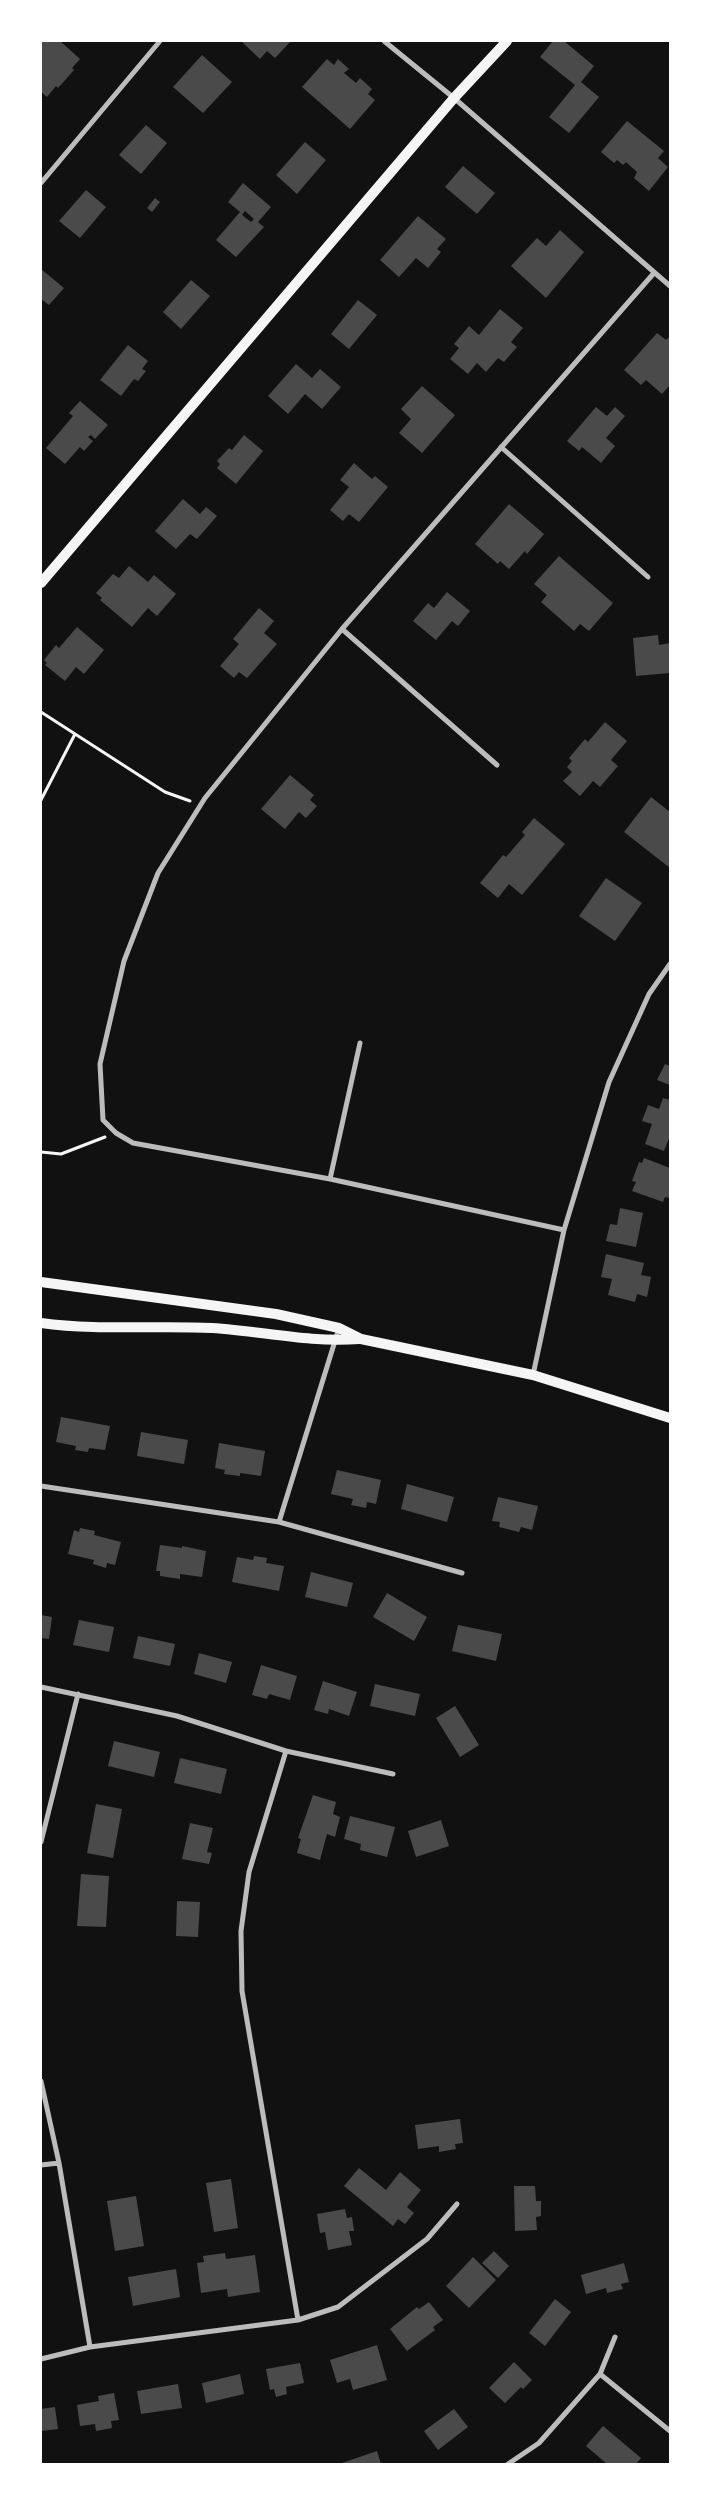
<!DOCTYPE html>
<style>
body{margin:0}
#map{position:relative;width:711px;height:2505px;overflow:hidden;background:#111;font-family:Lato,sans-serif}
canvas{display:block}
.frame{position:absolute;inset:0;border:42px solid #fff;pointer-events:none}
</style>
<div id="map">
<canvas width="711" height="2505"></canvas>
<div class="frame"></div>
</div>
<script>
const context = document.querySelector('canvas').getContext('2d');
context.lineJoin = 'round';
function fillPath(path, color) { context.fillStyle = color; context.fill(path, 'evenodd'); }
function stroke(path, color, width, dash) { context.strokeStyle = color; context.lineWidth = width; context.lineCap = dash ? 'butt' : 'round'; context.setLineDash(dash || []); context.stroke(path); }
const building = new Path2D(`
 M 41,41 L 60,41 L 80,59 L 72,68 L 74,70 L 58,88 L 56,86 L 47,97 L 41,92 Z
 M 241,41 L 291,41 L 275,58 L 267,51 L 260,59 Z
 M 553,41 L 564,41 L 594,66 L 581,82 L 599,97 L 569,133 L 549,117 L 575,85 L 540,57 Z
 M 202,55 L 232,82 L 203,113 L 173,87 Z
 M 327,59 L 334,65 L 338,59 L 349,69 L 344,73 L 356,83 L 360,78 L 372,89 L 368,94 L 375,100 L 350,129 L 302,87 Z
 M 627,121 L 664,151 L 658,158 L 668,167 L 649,191 L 634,178 L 637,172 L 626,162 L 623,165 L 617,160 L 614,163 L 601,152 Z
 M 146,125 L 167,143 L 141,174 L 119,155 Z
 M 305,142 L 326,160 L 297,194 L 276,175 Z
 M 463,166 L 495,193 L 477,214 L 445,187 Z
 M 243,183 L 271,207 L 258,222 L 264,227 L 236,257 L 216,240 L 240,212 L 228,202 ZM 245,211 L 254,219 L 251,222 L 242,215 Z
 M 86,190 L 106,207 L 80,238 L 59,221 Z
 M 155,198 L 160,202 L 152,212 L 147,208 Z
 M 418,216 L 446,239 L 437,249 L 441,252 L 428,268 L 416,258 L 399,277 L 380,260 Z
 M 560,230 L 584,252 L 546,298 L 511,266 L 537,238 L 546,246 Z
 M 41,269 L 64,288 L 49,305 L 41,299 Z
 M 191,280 L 210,296 L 181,329 L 163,312 Z
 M 358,300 L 377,315 L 349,349 L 331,334 Z
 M 500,309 L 523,328 L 511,342 L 517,347 L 504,362 L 498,358 L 486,372 L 477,363 L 468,374 L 450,359 L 459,348 L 454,344 L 469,326 L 479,335 Z
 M 657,333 L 666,340 L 670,336 L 670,385 L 662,394 L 646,380 L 641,385 L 624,370 Z
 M 128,345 L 148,361 L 142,369 L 146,371 L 138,381 L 134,379 L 121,396 L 100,380 Z
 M 296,364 L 312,378 L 320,369 L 341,387 L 322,409 L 305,394 L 288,414 L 268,396 Z
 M 422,386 L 455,415 L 422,453 L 399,433 L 411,419 L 401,409 Z
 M 80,401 L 108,425 L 95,439 L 91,435 L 88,437 L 93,441 L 84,451 L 80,447 L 65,464 L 46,448 L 73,416 L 69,413 Z
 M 596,407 L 607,416 L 615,407 L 625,416 L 606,438 L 615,446 L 601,463 L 582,447 L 579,451 L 567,441 Z
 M 244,435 L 263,451 L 236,484 L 217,468 L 220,464 L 217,461 L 229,448 L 232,450 Z
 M 354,463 L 372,479 L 375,476 L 388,487 L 359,522 L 349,514 L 343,521 L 330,510 L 349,487 L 340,480 Z
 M 183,499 L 200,514 L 206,507 L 217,516 L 197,539 L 190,534 L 176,549 L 155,531 Z
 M 509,504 L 544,534 L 527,554 L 525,551 L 509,569 L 500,561 L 498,564 L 475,544 Z
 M 559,556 L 613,603 L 589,631 L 580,624 L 574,631 L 541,602 L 547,595 L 534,584 Z
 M 129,566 L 148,582 L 154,575 L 176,594 L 157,616 L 148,608 L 132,627 L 100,600 L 102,598 L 96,593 L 113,574 L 119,578 Z
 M 447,592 L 470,611 L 458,626 L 452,621 L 436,640 L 413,621 L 428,603 L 434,608 Z
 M 259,608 L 274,621 L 264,633 L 277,644 L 247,678 L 239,672 L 234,678 L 220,666 L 239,644 L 233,639 Z
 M 77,627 L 104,650 L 84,674 L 76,667 L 65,681 L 45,665 L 47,663 L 44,660 L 56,645 L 59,648 Z
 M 658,635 L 659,645 L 670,643 L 670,673 L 636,676 L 633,638 Z
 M 605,722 L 627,741 L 611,760 L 618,766 L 600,787 L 593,781 L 580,796 L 563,781 L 572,772 L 567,767 L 572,761 L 569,758 L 585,739 L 588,742 Z
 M 290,775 L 314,795 L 310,800 L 317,806 L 306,818 L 299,812 L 285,829 L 261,809 Z
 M 651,797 L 670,812 L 670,868 L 624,832 Z
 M 534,818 L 565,844 L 522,895 L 509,884 L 498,898 L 480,883 L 503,855 L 506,857 L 525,835 L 522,832 Z
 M 606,878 L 642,903 L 615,941 L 579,916 Z
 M 665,1064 L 670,1066 L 670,1085 L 657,1080 Z
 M 663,1098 L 670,1100 L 670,1136 L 664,1151 L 645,1144 L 652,1124 L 642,1121 L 648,1105 L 659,1109 Z
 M 644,1158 L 670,1168 L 670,1198 L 665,1197 L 663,1202 L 632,1191 L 636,1182 L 632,1181 L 639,1162 L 642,1163 Z
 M 620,1208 L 643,1213 L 636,1247 L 606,1241 L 610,1224 L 617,1225 Z
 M 606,1254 L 644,1263 L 641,1275 L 651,1277 L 647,1297 L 637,1294 L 635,1302 L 608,1295 L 612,1279 L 601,1277 Z
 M 61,1417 L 110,1426 L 105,1450 L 89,1448 L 88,1452 L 75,1450 L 76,1446 L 56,1442 Z
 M 141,1432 L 188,1440 L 184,1464 L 137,1456 Z
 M 219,1443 L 265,1451 L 261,1476 L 240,1473 L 240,1476 L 224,1474 L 225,1470 L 215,1468 Z
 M 337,1470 L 381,1480 L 376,1504 L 367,1502 L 366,1508 L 351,1505 L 353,1499 L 331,1494 Z
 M 407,1484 L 454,1497 L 447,1522 L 401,1509 Z
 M 498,1497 L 538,1506 L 532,1530 L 521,1527 L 519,1532 L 499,1527 L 500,1522 L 492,1521 Z
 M 80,1528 L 95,1531 L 94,1535 L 121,1542 L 115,1565 L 107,1563 L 106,1568 L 93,1564 L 94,1560 L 68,1554 L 74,1530 L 79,1532 Z
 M 160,1545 L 182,1548 L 182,1546 L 206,1551 L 202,1577 L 180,1574 L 180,1579 L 160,1576 L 160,1571 L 156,1571 Z
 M 254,1556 L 267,1558 L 266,1563 L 284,1566 L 279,1591 L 232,1582 L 237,1557 L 253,1560 Z
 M 311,1572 L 353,1583 L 347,1607 L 305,1597 Z
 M 387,1593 L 427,1617 L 414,1641 L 373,1617 Z
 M 41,1615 L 52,1617 L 49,1639 L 41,1638 Z
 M 79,1620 L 114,1627 L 109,1652 L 73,1645 Z
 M 458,1625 L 502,1634 L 496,1661 L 452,1651 Z
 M 138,1636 L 175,1644 L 170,1666 L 133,1658 Z
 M 199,1653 L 232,1662 L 226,1683 L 194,1674 Z
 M 261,1665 L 297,1676 L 290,1700 L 269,1694 L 267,1699 L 252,1695 Z
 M 323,1681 L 357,1692 L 349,1716 L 329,1709 L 328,1714 L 314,1710 Z
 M 375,1684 L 420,1694 L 415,1716 L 370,1706 Z
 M 455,1706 L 479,1745 L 460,1757 L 436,1718 Z
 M 114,1741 L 160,1752 L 154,1777 L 108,1766 Z
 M 180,1758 L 227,1769 L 221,1794 L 174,1783 Z
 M 313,1795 L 336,1802 L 333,1814 L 340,1817 L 335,1837 L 327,1834 L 320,1860 L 297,1853 L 301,1839 L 298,1838 Z
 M 96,1804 L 122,1809 L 113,1858 L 87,1853 Z
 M 350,1816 L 395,1827 L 387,1857 L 360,1850 L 361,1844 L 344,1839 Z
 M 441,1820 L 449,1846 L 416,1857 L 408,1831 Z
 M 190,1823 L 213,1828 L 207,1852 L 212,1853 L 209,1864 L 182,1859 Z
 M 81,1874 L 109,1876 L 106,1927 L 77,1926 Z
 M 177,1901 L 200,1902 L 198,1937 L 176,1936 Z
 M 460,2119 L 463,2143 L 455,2144 L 456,2149 L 439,2152 L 439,2146 L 418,2149 L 415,2125 Z
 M 359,2168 L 386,2190 L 400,2172 L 421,2190 L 407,2207 L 414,2213 L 405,2224 L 398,2219 L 393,2226 L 344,2186 Z
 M 231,2179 L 238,2228 L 214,2232 L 206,2183 Z
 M 514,2186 L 535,2186 L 536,2201 L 541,2201 L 541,2216 L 536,2217 L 537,2230 L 515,2231 Z
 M 136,2196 L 144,2246 L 115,2251 L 107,2201 Z
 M 345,2209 L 347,2218 L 352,2217 L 354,2231 L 349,2231 L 352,2245 L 328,2250 L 325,2232 L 320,2233 L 317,2214 Z
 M 494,2251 L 509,2266 L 498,2278 L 482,2263 Z
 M 225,2253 L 226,2259 L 255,2255 L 260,2292 L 228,2297 L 227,2289 L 201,2293 L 197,2263 L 204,2262 L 203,2256 Z
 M 473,2257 L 496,2280 L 469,2308 L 446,2286 Z
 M 624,2263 L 629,2282 L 621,2284 L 623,2289 L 607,2293 L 606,2288 L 586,2294 L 581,2275 Z
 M 176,2269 L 180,2297 L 133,2306 L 128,2277 Z
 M 555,2299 L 571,2312 L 545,2346 L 529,2333 Z
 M 429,2302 L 443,2320 L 433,2327 L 435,2330 L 407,2351 L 390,2329 L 417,2307 L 419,2309 Z
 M 377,2345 L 387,2380 L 353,2390 L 350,2379 L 337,2383 L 330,2360 Z
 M 514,2362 L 532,2380 L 523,2389 L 521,2387 L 505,2403 L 489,2388 Z
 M 300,2363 L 304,2383 L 286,2387 L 287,2394 L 276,2397 L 274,2389 L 270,2390 L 266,2369 Z
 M 240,2374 L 244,2394 L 206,2403 L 202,2383 Z
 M 178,2384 L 182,2408 L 141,2414 L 137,2391 Z
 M 114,2393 L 119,2420 L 111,2421 L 112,2428 L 96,2431 L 95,2424 L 80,2426 L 77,2405 L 99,2401 L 98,2396 Z
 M 55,2407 L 58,2429 L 41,2431 L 41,2409 Z
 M 454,2409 L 468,2427 L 438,2450 L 424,2431 Z
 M 603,2426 L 641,2458 L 636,2464 L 607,2464 L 586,2446 Z
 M 377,2451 L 381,2464 L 342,2464 L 342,2463 Z`);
const path = new Path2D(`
 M 41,712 L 165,792 L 190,801
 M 41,800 L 75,734
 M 41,1152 L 61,1154 L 105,1137`);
const minor = new Path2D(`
 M 384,41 L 454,98 L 670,286
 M 41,183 L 160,41
 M 501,447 L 648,577
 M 342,629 L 497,765
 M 330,1179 L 360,1043
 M 564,1230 L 330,1179 L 133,1143 L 116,1133 L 103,1120 L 100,1064 L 124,961 L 158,873 L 205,798 L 342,629 L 654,273
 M 533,1375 L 564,1230 L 609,1082 L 649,994 L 670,964
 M 41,1486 L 279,1522 L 462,1573
 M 279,1522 L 339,1328
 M 41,1687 L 177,1716 L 286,1751 L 393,1774
 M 286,1751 L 249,1872 L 241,1931 L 242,1991 L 298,2320
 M 41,1842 L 78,1694
 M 41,2081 L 59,2163 L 90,2347
 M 41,2165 L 59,2163
 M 41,2359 L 90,2347 L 298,2320 L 338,2307 L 427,2239 L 457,2204
 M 600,2374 L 670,2431
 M 508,2464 L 539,2443 L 600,2374 L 615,2337`);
const secondary = new Path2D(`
 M 41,583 L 454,98 L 507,41
 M 41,1282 L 276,1314 L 339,1328 L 361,1339 L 533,1375 L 670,1418
 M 41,1323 C 98,1331 155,1325 212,1328 C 261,1331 310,1343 359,1339`);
fillPath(building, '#4a4a4a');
stroke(path, '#f5f5f5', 3);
stroke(minor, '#bcbcbc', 5);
stroke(secondary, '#f5f5f5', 10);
</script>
